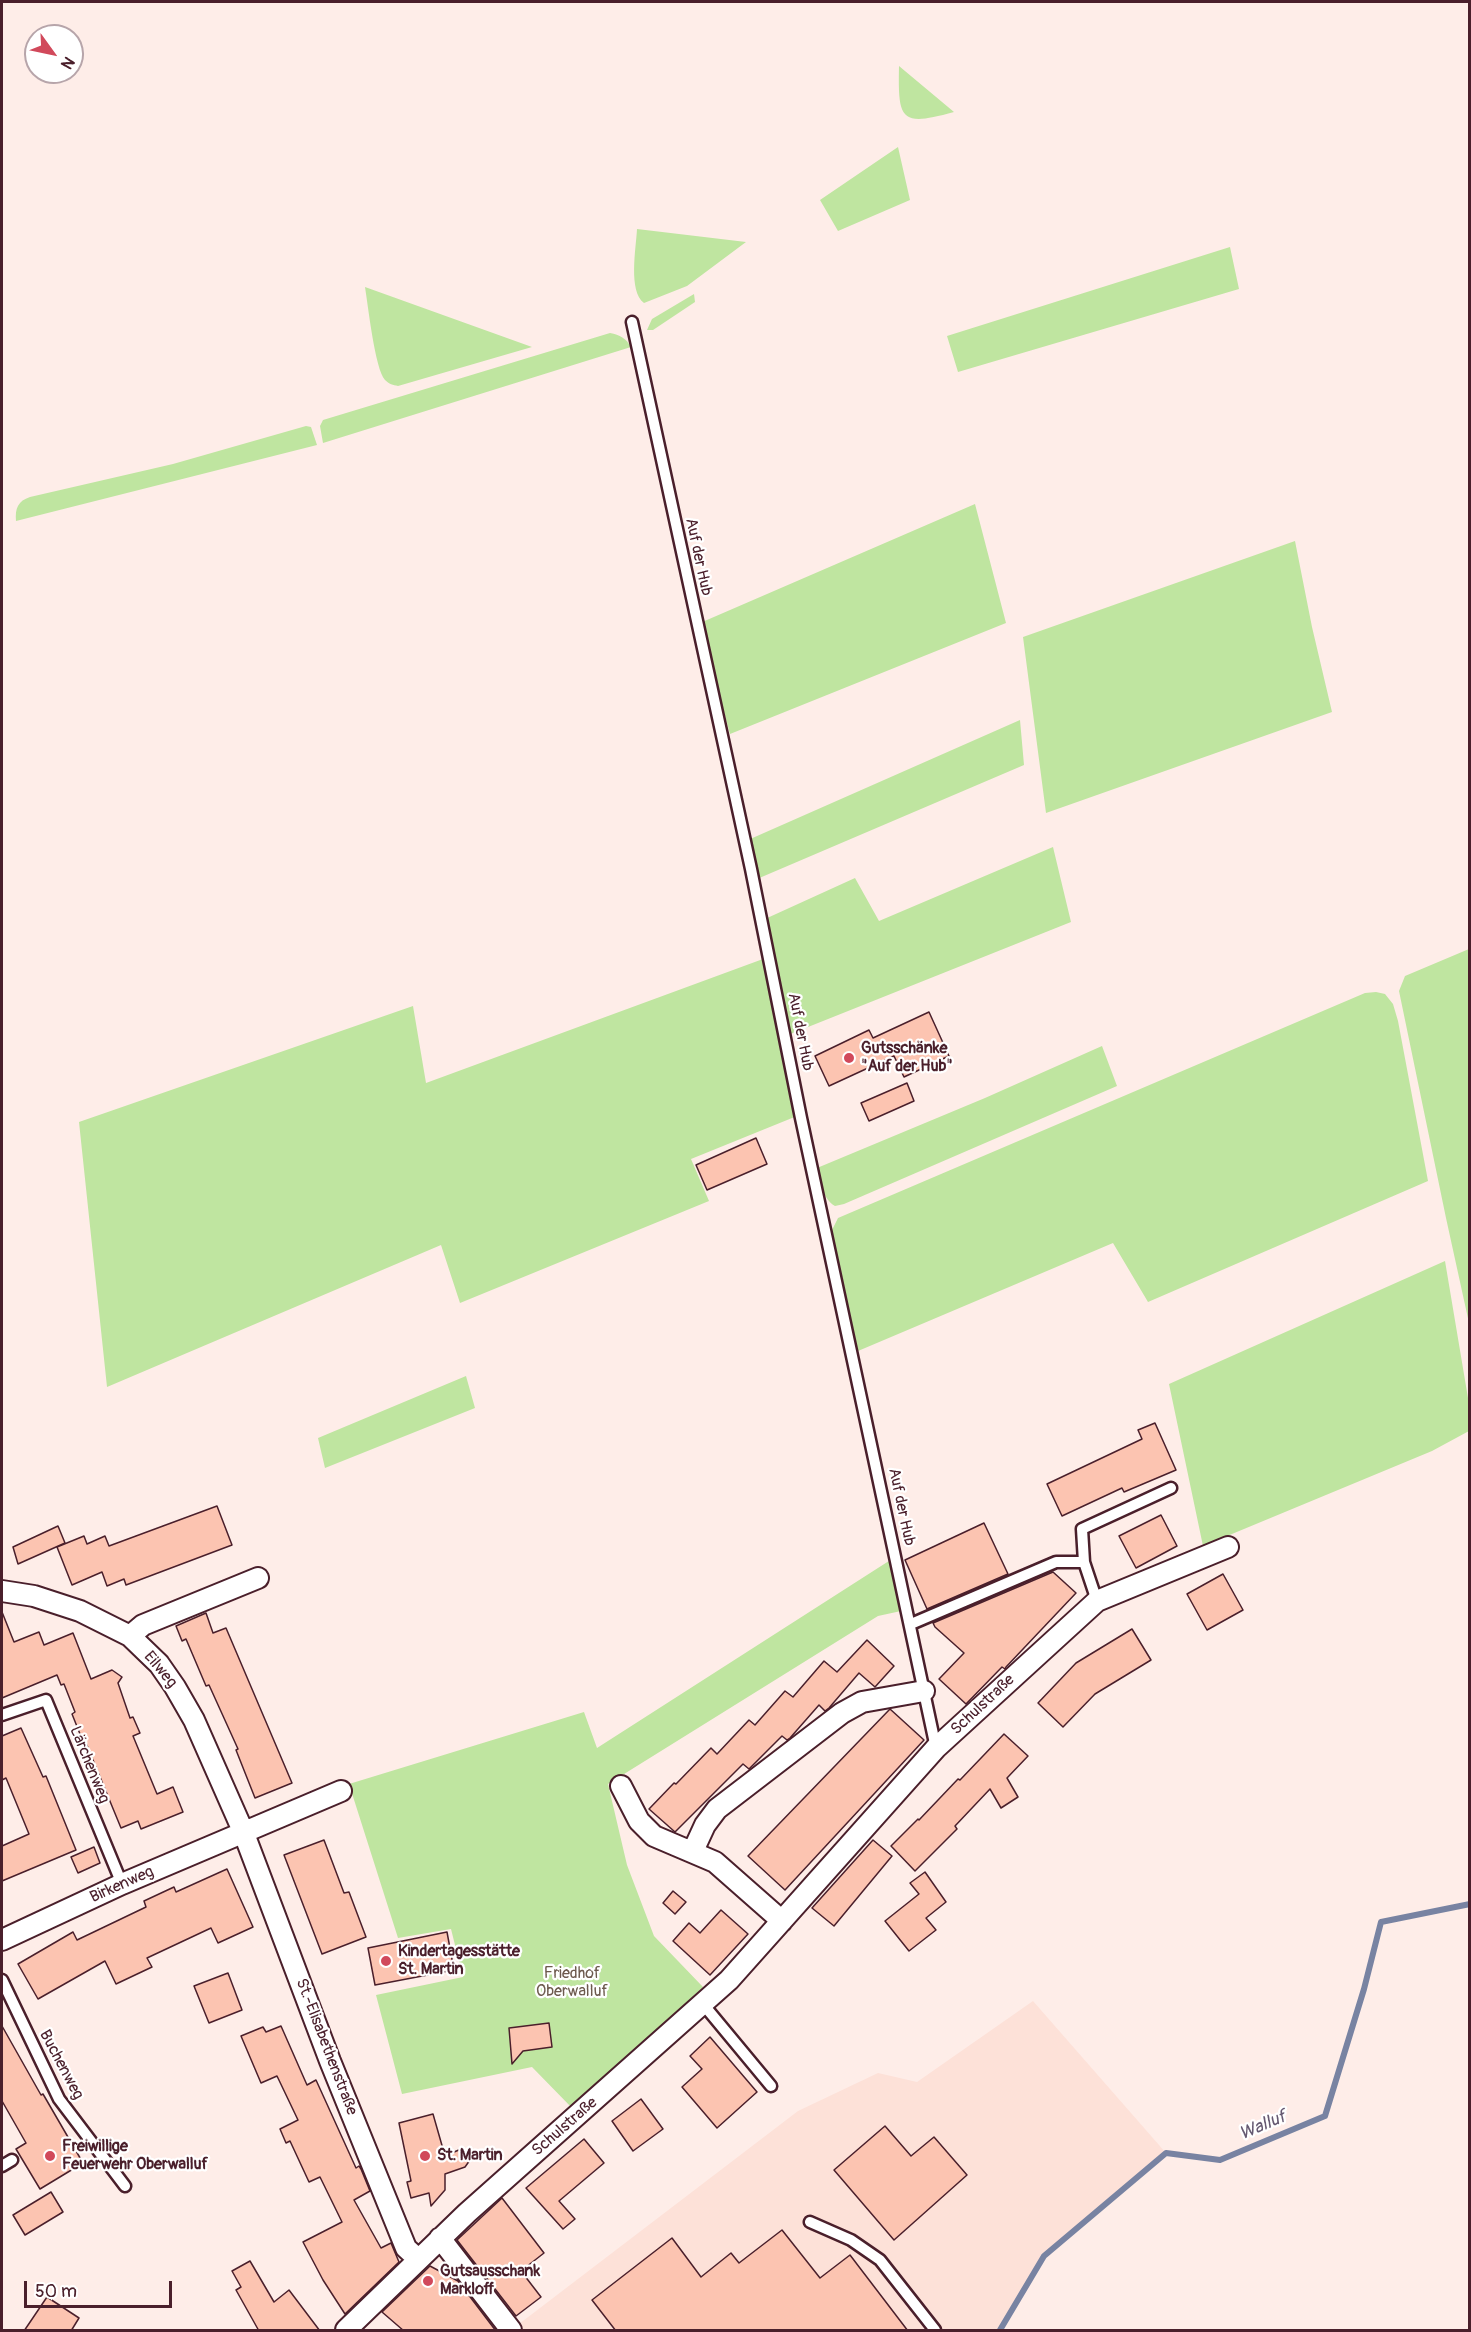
<!DOCTYPE html>
<meta charset="utf-8">
<style>
body{margin:0}
#map{position:relative;width:1471px;height:2332px;overflow:hidden;background:#feede8;font-family:Pangolin,sans-serif}
canvas{display:block}
.frame{position:absolute;inset:0;border:3px solid #4a1f2b;pointer-events:none}
.north{position:absolute;left:24px;top:24px;width:60px;height:60px;box-sizing:border-box;background:#fff;border:2px solid #b7a5aa;border-radius:50%;rotate:123deg;font-size:16px;font-weight:700;line-height:24px;text-align:center;color:#4a1f2b}
.north::after{content:'';display:block;margin:auto;width:21px;height:27px;background:#d1495b;clip-path:polygon(50% 0,100% 100%,50% 72%,0 100%)}
.scale{position:absolute;left:24px;top:2281px;width:148px;height:27px;box-sizing:border-box;border:3px solid #4a1f2b;border-top:0;padding-left:8px;font-size:18px;line-height:21px;white-space:nowrap;color:#4a1f2b;-webkit-text-stroke:4px #fff;paint-order:stroke}
</style>
<div id="map">
<canvas width="1471" height="2332"></canvas>
<div class="frame"></div>
<div class="north">N</div>
<div class="scale">50 m</div>
</div>
<script>
const context = document.querySelector('canvas').getContext('2d');
context.lineJoin = 'round';
function fillPath(path, color) { context.fillStyle = color; context.fill(path, 'evenodd'); }
function stroke(path, color, width, dash) { context.strokeStyle = color; context.lineWidth = width; context.lineCap = dash ? 'butt' : 'round'; context.setLineDash(dash || []); context.stroke(path); }
function label(font, color, halo, rows, align = 'center') {
  context.font = font + ' Pangolin,sans-serif'; context.lineWidth = 4.5; context.setLineDash([]); context.textBaseline = 'middle'; context.strokeStyle = halo; context.fillStyle = color; for (const [text, x, y, turn = 0] of rows) {
    context.save(); context.translate(x, y); context.rotate((+turn || 0) * Math.PI / 180); context.textAlign = isNaN(turn) ? turn : align; if (halo) context.strokeText(text, 0, 0); context.fillText(text, 0, 0); context.restore();
  }
}
const built = new Path2D(`
 M 1033,2001 L 1166,2153 L 1044,2256 L 1000,2330 L 524,2330 L 519,2324 L 798,2111 L 878,2073 L 917,2082 Z`);
const green = new Path2D(`
 M 899,66 L 954,112 C 900,127 898,120 899,66 Z
 M 898,147 L 910,200 L 838,231 L 820,200 Z
 M 637,229 L 746,242 L 687,286 L 644,303 C 628,291 636,249 637,229 Z
 M 1230,247 L 1239,289 L 958,372 L 947,336 Z
 M 365,287 L 532,347 L 398,386 C 393,385 389,384 385,380 C 375,369 368,305 365,287 Z
 M 694,294 L 695,302 L 653,330 L 647,330 L 652,319 Z
 M 610,333 C 620,335 626,338 631,347 L 323,443 L 320,426 L 323,420 Z
 M 306,426 L 311,427 L 317,445 L 16,521 C 15,508 18,501 30,497 L 173,464 Z
 M 975,504 L 1006,623 L 730,734 L 700,623 Z
 M 1295,541 L 1312,627 L 1332,712 L 1046,813 L 1023,637 Z
 M 1020,720 L 1024,765 L 757,879 L 748,840 Z
 M 1053,847 L 1071,922 L 788,1035 L 765,919 L 855,878 L 879,921 Z
 M 1469,949 L 1469,1323 L 1446,1218 L 1399,991 L 1405,976 Z
 M 763,959 L 797,1116 L 691,1159 L 709,1201 L 460,1303 L 441,1245 L 107,1387 L 79,1122 L 413,1006 L 426,1083 Z
 M 1376,992 L 1385,994 L 1393,1004 L 1398,1021 L 1428,1181 L 1148,1302 L 1113,1243 L 858,1351 L 832,1230 L 838,1218 L 1365,993 Z
 M 1102,1046 L 1117,1086 L 844,1204 L 835,1206 C 822,1198 821,1182 817,1168 L 985,1098 Z
 M 1445,1261 L 1469,1404 L 1469,1431 L 1432,1451 L 1203,1546 L 1169,1384 Z
 M 466,1376 L 475,1408 L 325,1468 L 318,1438 Z
 M 892,1559 L 901,1611 L 878,1616 L 608,1784 L 627,1865 L 654,1936 L 703,1987 L 573,2109 L 532,2067 L 402,2094 L 376,1995 L 463,1977 L 451,1929 L 398,1938 L 349,1784 L 584,1712 L 597,1748 Z`);
const stream = new Path2D(`
 M 1000,2330 L 1044,2256 L 1166,2153 L 1220,2160 L 1325,2116 L 1364,1989 L 1381,1922 L 1470,1904`);
const building = new Path2D(`
 M 929,1012 L 949,1056 L 904,1077 L 894,1056 L 829,1086 L 815,1056 L 869,1030 L 873,1038 Z
 M 907,1083 L 914,1101 L 869,1121 L 861,1103 Z
 M 756,1138 L 767,1164 L 707,1190 L 696,1165 Z
 M 1155,1423 L 1176,1470 L 1124,1492 L 1122,1488 L 1062,1516 L 1047,1484 L 1142,1439 L 1138,1430 Z
 M 217,1506 L 232,1545 L 126,1585 L 124,1579 L 107,1586 L 102,1572 L 72,1585 L 57,1547 L 84,1536 L 87,1544 L 105,1536 L 109,1546 Z
 M 1161,1515 L 1177,1546 L 1136,1568 L 1119,1536 Z
 M 984,1523 L 1008,1574 L 927,1609 L 905,1560 Z
 M 58,1526 L 65,1543 L 18,1564 L 13,1547 Z
 M 1053,1572 L 1076,1593 L 1006,1667 L 1005,1669 L 1002,1667 L 966,1704 L 939,1679 L 964,1653 L 935,1627 L 933,1623 Z
 M 1223,1574 L 1243,1610 L 1207,1630 L 1187,1594 Z
 M 2,1612 L 14,1642 L 39,1632 L 44,1645 L 73,1633 L 91,1679 L 112,1670 L 122,1677 L 118,1683 L 130,1718 L 133,1717 L 140,1733 L 133,1736 L 157,1794 L 173,1787 L 183,1812 L 141,1829 L 138,1821 L 121,1828 L 86,1743 L 84,1744 L 72,1714 L 75,1712 L 64,1684 L 61,1685 L 57,1675 L 2,1698 Z
 M 206,1613 L 213,1633 L 226,1628 L 292,1783 L 255,1798 L 236,1750 L 238,1749 L 209,1685 L 206,1686 L 186,1639 L 182,1641 L 176,1626 Z
 M 1132,1629 L 1151,1660 L 1095,1694 L 1063,1727 L 1038,1703 L 1076,1663 Z
 M 867,1640 L 894,1666 L 875,1687 L 859,1673 L 829,1708 L 825,1711 L 819,1705 L 790,1738 L 787,1740 L 782,1736 L 749,1769 L 743,1764 L 675,1832 L 649,1809 L 674,1783 L 676,1784 L 711,1748 L 717,1754 L 749,1720 L 755,1725 L 785,1691 L 793,1697 L 824,1661 L 837,1672 Z
 M 890,1709 L 924,1740 L 785,1890 L 748,1856 Z
 M 21,1728 L 43,1777 L 46,1776 L 76,1850 L 2,1881 L 2,1846 L 29,1834 L 6,1778 L 2,1780 L 2,1736 Z
 M 1004,1734 L 1028,1756 L 1007,1778 L 1018,1797 L 1001,1808 L 990,1789 L 955,1826 L 957,1829 L 915,1871 L 891,1846 L 918,1819 L 919,1820 L 958,1779 L 960,1780 Z
 M 324,1840 L 344,1893 L 349,1892 L 366,1937 L 322,1954 L 284,1855 Z
 M 873,1840 L 892,1856 L 834,1926 L 812,1908 Z
 M 94,1847 L 100,1863 L 78,1873 L 71,1857 Z
 M 227,1869 L 253,1927 L 218,1943 L 211,1928 L 147,1958 L 152,1967 L 116,1984 L 105,1961 L 38,1999 L 18,1964 L 73,1932 L 77,1940 L 146,1907 L 144,1901 L 174,1887 L 176,1892 Z
 M 925,1872 L 946,1902 L 926,1918 L 936,1930 L 909,1951 L 885,1921 L 919,1894 L 910,1883 Z
 M 673,1891 L 686,1902 L 675,1914 L 663,1903 Z
 M 721,1910 L 748,1934 L 710,1975 L 673,1941 L 689,1923 L 700,1933 Z
 M 447,1932 L 454,1970 L 375,1985 L 368,1948 Z
 M 228,1973 L 242,2010 L 209,2023 L 194,1986 Z
 M 549,2023 L 552,2047 L 523,2051 L 512,2064 L 509,2028 Z
 M 2,2026 L 41,2095 L 43,2094 L 83,2163 L 40,2189 L 16,2149 L 26,2143 L 2,2101 Z
 M 281,2026 L 307,2085 L 316,2080 L 356,2168 L 359,2166 L 361,2169 L 370,2191 L 354,2200 L 381,2248 L 391,2243 L 399,2262 L 345,2314 L 323,2280 L 303,2242 L 342,2222 L 320,2177 L 309,2182 L 290,2141 L 286,2143 L 280,2129 L 298,2120 L 277,2076 L 261,2083 L 241,2036 L 263,2027 L 266,2032 Z
 M 710,2037 L 757,2092 L 717,2128 L 682,2087 L 702,2069 L 690,2056 Z
 M 641,2099 L 663,2129 L 633,2151 L 612,2121 Z
 M 433,2114 L 445,2156 L 461,2149 L 467,2153 L 470,2160 L 465,2167 L 445,2174 L 445,2190 L 431,2206 L 429,2193 L 411,2198 L 407,2182 L 411,2181 L 399,2123 Z
 M 885,2126 L 911,2156 L 934,2137 L 967,2175 L 894,2240 L 834,2170 Z
 M 584,2139 L 604,2163 L 559,2201 L 575,2219 L 563,2229 L 526,2188 Z
 M 51,2192 L 63,2212 L 25,2235 L 13,2215 Z
 M 502,2198 L 544,2253 L 521,2271 L 541,2297 L 516,2316 L 457,2240 Z
 M 782,2230 L 820,2278 L 850,2255 L 908,2331 L 616,2331 L 592,2300 L 672,2238 L 701,2277 L 731,2253 L 739,2263 Z
 M 250,2261 L 274,2302 L 289,2290 L 320,2331 L 259,2331 L 236,2290 L 241,2287 L 232,2271 Z
 M 430,2266 L 458,2281 L 496,2331 L 404,2331 L 382,2312 Z
 M 47,2297 L 79,2318 L 71,2331 L 24,2331 Z`);
const lane = new Path2D(`
 M 632,322 L 751,869 L 801,1118 L 936,1748
 M 1084,1562 L 1082,1529 L 1171,1488
 M 911,1624 L 1056,1562 L 1084,1562 L 1097,1601
 M 2,1715 L 46,1700 L 122,1884
 M 2,1980 L 59,2099 L 125,2186
 M 703,2004 L 771,2086
 M 2,2166 L 12,2160
 M 810,2222 L 851,2240 L 880,2260 L 935,2330`);
const street = new Path2D(`
 M 2,1591 L 34,1596 L 80,1611 L 130,1636 L 159,1664 L 175,1687 L 194,1720 L 243,1831 L 330,2061 L 406,2248 L 418,2259
 M 130,1636 L 143,1625 L 258,1578
 M 621,1786 L 639,1821 L 654,1836 L 715,1862 L 782,1921
 M 693,1851 L 705,1825 L 717,1809 L 842,1713 L 862,1702 L 924,1691
 M 2,1940 L 122,1884 L 341,1791
 M 440,2238 L 511,2330
 M 346,2330 L 467,2213 L 729,1980 L 936,1748 L 1097,1601 L 1228,1547`);
const markers = [
 [849,1058,6,"#d1495b"],
 [386,1961,6,"#d1495b"],
 [50,2156,6,"#d1495b"],
 [425,2156,6,"#d1495b"],
 [428,2281,6,"#d1495b"]
];
const streetNames = [
 ["Auf der Hub",698,557,78],
 ["Auf der Hub",800,1032,79],
 ["Auf der Hub",901,1507,78],
 ["Eilweg",160,1670,50],
 ["Schulstraße",983,1705,-43],
 ["Lärchenweg",89,1765,68],
 ["Birkenweg",122,1885,-24],
 ["St.-Elisabethenstraße",326,2047,69],
 ["Buchenweg",61,2065,62],
 ["Schulstraße",565,2127,-41]
];
const poiNames = [
 ["Gutsschänke",861,1049],
 ["\"Auf der Hub\"",861,1067],
 ["Kindertagesstätte",398,1952],
 ["St. Martin",398,1970],
 ["Freiwillige",62,2147],
 ["Feuerwehr Oberwalluf",62,2165],
 ["St. Martin",437,2156],
 ["Gutsausschank",440,2272],
 ["Markloff",440,2290]
];
const parkNames = [
 ["Friedhof",572,1974],
 ["Oberwalluf",572,1992]
];
const waterNames = [
 ["Walluf",1263,2126,-23]
];
fillPath(built, '#fde1d8');
fillPath(green, '#bfe5a0');
stroke(stream, '#7883a2', 6);
fillPath(building, '#fcc4b1');
stroke(building, '#4a1f2b', 1.5);
stroke(lane, '#4a1f2b', 15);
stroke(street, '#4a1f2b', 24);
stroke(lane, '#fff', 10);
stroke(street, '#fff', 20);
for (const [x, y, r, color] of markers) { const dot = new Path2D(); dot.arc(x, y, r, 0, 2 * Math.PI); context.fillStyle = color; context.fill(dot); stroke(dot, '#fff', 2); }
label('16px', '#4a1f2b', '#fff', streetNames);
label('bold 16px', '#4a1f2b', '#fff', poiNames, 'left');
label('16px', '#6d5a4e', '#fff', parkNames);
label('italic 18px', '#655971', '#fff', waterNames);
</script>
